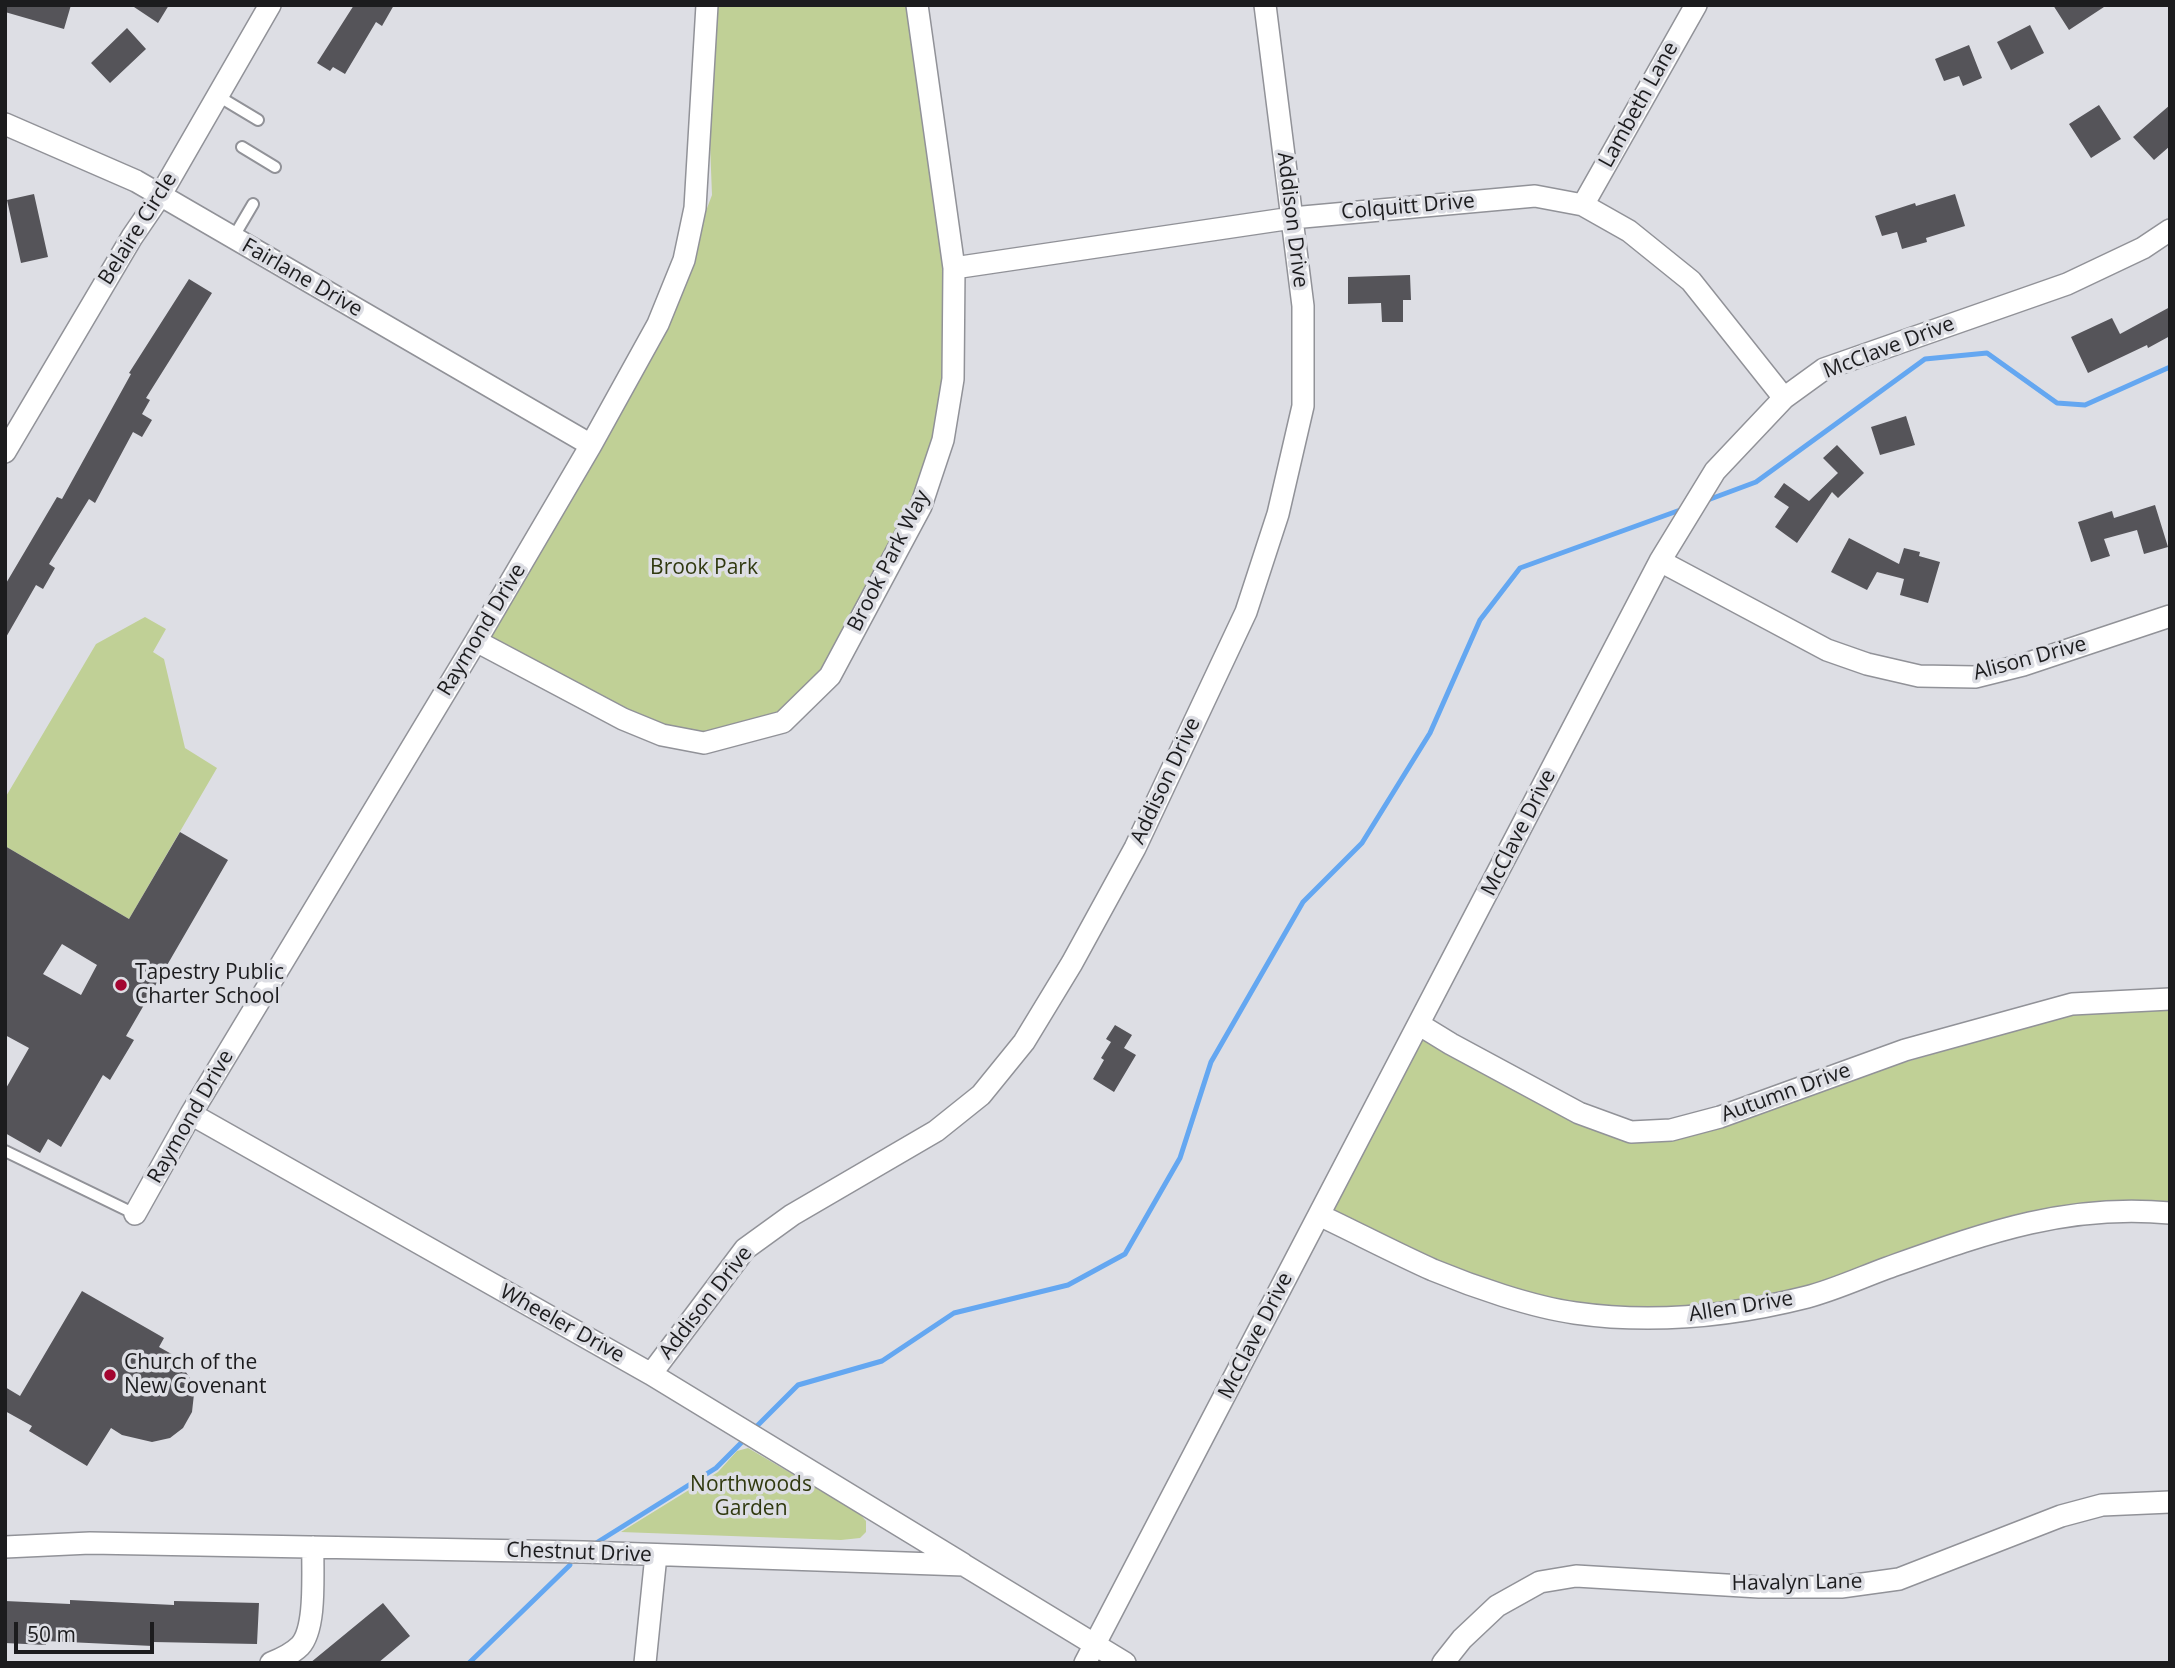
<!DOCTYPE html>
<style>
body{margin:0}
#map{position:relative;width:2175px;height:1668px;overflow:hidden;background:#dddee4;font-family:"Open Sans",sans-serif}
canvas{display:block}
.frame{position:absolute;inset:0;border:7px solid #1c1c1e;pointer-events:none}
.scale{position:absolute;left:14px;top:1622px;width:140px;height:32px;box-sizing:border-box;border:4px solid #1c1c1e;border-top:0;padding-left:9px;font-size:21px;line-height:24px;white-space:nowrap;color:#1c1c1e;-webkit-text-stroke:5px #dddee4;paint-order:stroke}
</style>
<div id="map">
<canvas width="2175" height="1668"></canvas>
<div class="frame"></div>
<div class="scale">50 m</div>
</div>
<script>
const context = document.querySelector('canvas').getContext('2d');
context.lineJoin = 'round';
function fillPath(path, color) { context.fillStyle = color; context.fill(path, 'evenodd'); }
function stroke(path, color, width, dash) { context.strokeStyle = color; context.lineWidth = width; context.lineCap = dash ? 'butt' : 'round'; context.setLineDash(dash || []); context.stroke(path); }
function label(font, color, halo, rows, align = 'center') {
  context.font = font + ' "Open Sans",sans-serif'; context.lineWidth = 7; context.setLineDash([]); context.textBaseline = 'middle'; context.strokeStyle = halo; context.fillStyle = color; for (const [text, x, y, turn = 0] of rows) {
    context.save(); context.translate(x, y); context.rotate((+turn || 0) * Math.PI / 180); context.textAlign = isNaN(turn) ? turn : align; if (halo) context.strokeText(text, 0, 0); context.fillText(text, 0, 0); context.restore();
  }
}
const green = new Path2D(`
 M 713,5 L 916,5 L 937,168 L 953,390 L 922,506 L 814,697 L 731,736 L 633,720 L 473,637 L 653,351 L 712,195 L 707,67 Z
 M 145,617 L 166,629 L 153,652 L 164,659 L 185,748 L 217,768 L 129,919 L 5,846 L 5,798 L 96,644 Z
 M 2136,996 L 2170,999 L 2170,1211 L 1987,1229 L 1710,1319 L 1591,1313 L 1480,1287 L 1315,1217 L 1417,1030 L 1592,1119 L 1665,1131 Z
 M 748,1448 L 859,1513 L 866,1521 L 866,1532 L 860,1538 L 841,1540 L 621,1532 L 718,1472 L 737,1451 Z`);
const stream = new Path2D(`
 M 1705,501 L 1756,482 L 1925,359 L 1987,353 L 2057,403 L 2085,405 L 2170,367
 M 754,1429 L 798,1385 L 882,1361 L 954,1313 L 1068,1285 L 1125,1254 L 1180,1158 L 1211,1062 L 1303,902 L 1362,843 L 1430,733 L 1480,620 L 1520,568 L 1683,509
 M 593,1545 L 716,1468 L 745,1439
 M 469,1663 L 570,1565`);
const building = new Path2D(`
 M 5,5 L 71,5 L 64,29 L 5,12 Z
 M 131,5 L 169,5 L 158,23 Z
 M 354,5 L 394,5 L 382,26 L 376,22 L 345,74 L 333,67 L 330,71 L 317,63 Z
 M 2053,5 L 2107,5 L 2069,30 Z
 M 2030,25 L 2044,53 L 2011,70 L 1997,42 Z
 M 127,28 L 146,49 L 110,83 L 91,63 Z
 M 1969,45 L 1982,78 L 1963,86 L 1959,76 L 1944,81 L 1935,59 Z
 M 2099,105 L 2121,139 L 2091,158 L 2069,124 Z
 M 2170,105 L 2170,146 L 2154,160 L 2133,137 Z
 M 34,194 L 48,257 L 21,263 L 7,200 Z
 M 1955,194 L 1965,226 L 1926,238 L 1927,242 L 1902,249 L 1897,232 L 1882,236 L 1875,216 L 1915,203 L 1916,206 Z
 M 1410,275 L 1411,300 L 1403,300 L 1403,322 L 1382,322 L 1381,303 L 1348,304 L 1348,277 Z
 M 189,279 L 212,293 L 146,398 L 150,400 L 142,414 L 152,420 L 142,437 L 133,432 L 95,503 L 89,499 L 49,564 L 55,568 L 43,589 L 36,585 L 5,639 L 5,585 L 57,497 L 62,499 L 131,374 L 129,373 Z
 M 2170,307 L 2170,336 L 2148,348 L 2147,345 L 2088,373 L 2071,337 L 2112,318 L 2120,334 Z
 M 1906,416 L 1915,445 L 1880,455 L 1871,427 Z
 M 1837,445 L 1864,473 L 1838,498 L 1832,492 L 1797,543 L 1775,527 L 1789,507 L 1774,497 L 1784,483 L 1809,501 L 1838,473 L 1823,458 Z
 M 2155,505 L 2168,547 L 2144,554 L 2137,530 L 2104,539 L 2110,556 L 2091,562 L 2078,522 L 2112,511 L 2114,518 Z
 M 1849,538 L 1899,564 L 1904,548 L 1920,552 L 1919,556 L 1940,562 L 1928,603 L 1900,595 L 1904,579 L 1877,572 L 1867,590 L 1831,572 Z
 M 180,832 L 228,860 L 126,1036 L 134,1040 L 110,1080 L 103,1075 L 61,1147 L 48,1139 L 40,1153 L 5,1133 L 5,1090 L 29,1048 L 5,1035 L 5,846 L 129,919 ZM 62,944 L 97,965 L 81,995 L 43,974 Z
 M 1115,1025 L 1132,1035 L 1124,1048 L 1136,1055 L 1114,1092 L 1093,1079 L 1104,1060 L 1101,1058 L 1111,1042 L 1106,1039 Z
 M 82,1291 L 164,1338 L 159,1347 L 177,1357 L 174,1361 L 184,1369 L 191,1380 L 194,1394 L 192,1412 L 183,1428 L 170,1438 L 152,1442 L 122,1435 L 111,1428 L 87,1466 L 29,1431 L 32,1426 L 5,1411 L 5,1387 L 20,1396 Z
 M 70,1600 L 174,1605 L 174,1601 L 259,1603 L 257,1644 L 153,1642 L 153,1646 L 46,1641 L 46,1645 L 5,1643 L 5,1601 L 70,1604 Z
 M 383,1603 L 410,1636 L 378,1663 L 310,1663 Z`);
const service = new Path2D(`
 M 218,96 L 258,120
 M 242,147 L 275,167
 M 233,238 L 253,204
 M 5,1151 L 135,1214`);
const minor = new Path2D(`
 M 5,124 L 136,181 L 591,445
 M 1583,205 L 1696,5
 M 954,268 L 1292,218 L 1535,196 L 1583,205 L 1629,231 L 1691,281 L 1784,398
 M 5,452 L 132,237 L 160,196 L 270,5
 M 1660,561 L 1827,650 L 1867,664 L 1919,676 L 1975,677 L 2023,665 L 2170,616
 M 476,641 L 623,719 L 662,735 L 704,743 L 783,722 L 830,676 L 921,506 L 943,440 L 953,379 L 954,268 L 917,5
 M 1420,1025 L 1451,1044 L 1579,1113 L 1631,1132 L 1671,1130 L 1720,1117 L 1905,1050 L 2072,1004 L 2170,999
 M 191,1114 L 651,1374 L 963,1564
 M 135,1214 L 191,1114 L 476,641 L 591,445 L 658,324 L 684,260 L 695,208 L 707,5
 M 1319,1215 C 1357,1233 1395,1253 1433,1270 C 1474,1287 1532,1307 1575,1313 C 1652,1324 1732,1316 1807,1297 C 1834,1290 1860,1278 1887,1268 C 1983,1234 2066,1203 2170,1213
 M 651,1374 L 745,1249 L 792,1215 L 936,1131 L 981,1095 L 1024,1042 L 1072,963 L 1135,848 L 1246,612 L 1278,514 L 1303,406 L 1303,306 L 1265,5
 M 5,1547 L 90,1543 L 583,1552 L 964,1565 L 1125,1663
 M 271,1663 C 281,1659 292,1654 300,1646 C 317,1628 312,1571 313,1547
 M 645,1663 L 656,1555
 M 1085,1663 L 1660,561 L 1715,471 L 1784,398 L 1824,369 L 2067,284 L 2143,248 L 2170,230
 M 1443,1663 L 1462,1639 L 1497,1606 L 1540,1582 L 1576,1576 L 1759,1587 L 1841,1587 L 1899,1579 L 2061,1516 L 2102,1505 L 2170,1502`);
const markers = [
 [121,985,7,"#a30430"],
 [110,1375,7,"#a30430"]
];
const streetNames = [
 ["Lambeth Lane",1639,105,-61],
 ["Colquitt Drive",1408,207,-5],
 ["Addison Drive",1292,220,83],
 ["Belaire Circle",138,229,-58],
 ["Fairlane Drive",302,278,30],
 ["McClave Drive",1889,348,-21],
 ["Brook Park Way",889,561,-63],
 ["Raymond Drive",482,630,-59],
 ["Alison Drive",2030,659,-15],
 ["Addison Drive",1166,781,-65],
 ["McClave Drive",1519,833,-63],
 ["Autumn Drive",1786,1093,-20],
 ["Raymond Drive",191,1117,-60],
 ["Addison Drive",706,1303,-52],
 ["Allen Drive",1741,1307,-9],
 ["Wheeler Drive",562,1324,29],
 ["McClave Drive",1256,1336,-63],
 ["Chestnut Drive",579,1553,2],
 ["Havalyn Lane",1797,1583,-1]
];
const parkNames = [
 ["Brook Park",704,568],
 ["Northwoods",751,1485],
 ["Garden",751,1509]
];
const poiNames = [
 ["Tapestry Public",135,973],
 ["Charter School",135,997],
 ["Church of the",124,1363],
 ["New Covenant",124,1387]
];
fillPath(green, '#c0d096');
stroke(stream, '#64a7f1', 5);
fillPath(building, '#555459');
stroke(service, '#919298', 14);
stroke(minor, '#919298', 24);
stroke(service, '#fff', 10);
stroke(minor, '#fff', 21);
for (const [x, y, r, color] of markers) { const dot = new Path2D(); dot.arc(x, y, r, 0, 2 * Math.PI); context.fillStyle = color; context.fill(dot); stroke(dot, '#dddee4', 2.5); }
label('21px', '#1c1c1e', '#dddee4', streetNames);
label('21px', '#30390f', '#dddee4', parkNames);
label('21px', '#1c1c1e', '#dddee4', poiNames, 'left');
</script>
